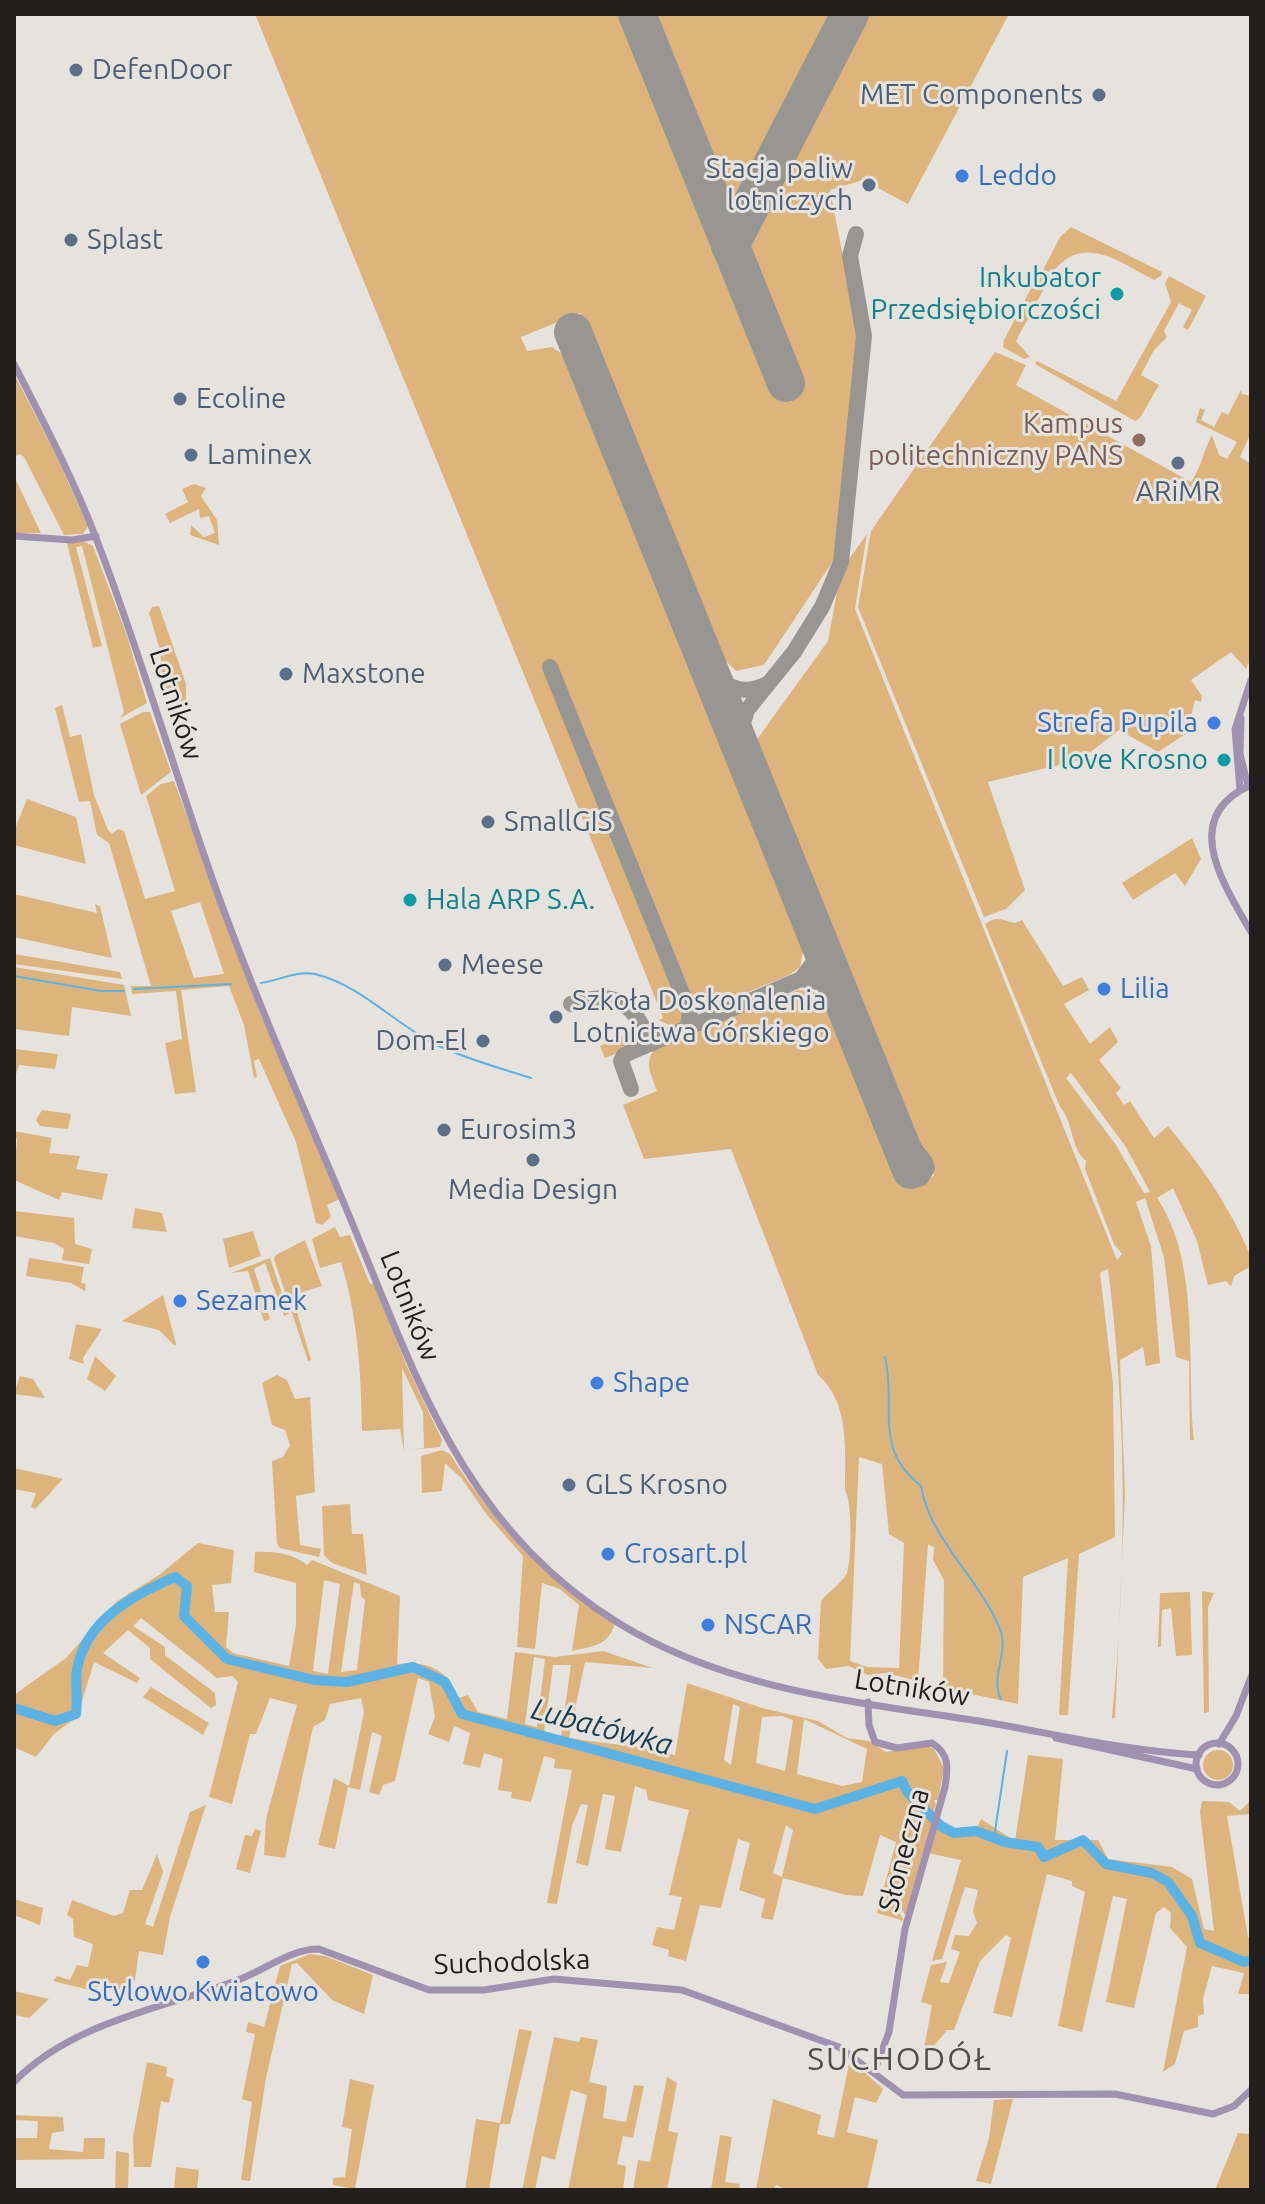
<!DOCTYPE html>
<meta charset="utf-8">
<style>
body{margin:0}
#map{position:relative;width:1265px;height:2204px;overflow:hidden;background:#e6e3de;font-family:Ubuntu,sans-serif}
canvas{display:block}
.frame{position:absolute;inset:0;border:16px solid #21201e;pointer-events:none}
</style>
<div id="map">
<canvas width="1265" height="2204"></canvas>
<div class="frame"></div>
</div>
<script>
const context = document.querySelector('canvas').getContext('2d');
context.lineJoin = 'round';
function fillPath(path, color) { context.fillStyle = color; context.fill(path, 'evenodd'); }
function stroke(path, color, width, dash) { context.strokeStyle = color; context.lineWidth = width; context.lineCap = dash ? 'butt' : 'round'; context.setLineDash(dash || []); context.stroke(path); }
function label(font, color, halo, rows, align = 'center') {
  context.font = font + ' Ubuntu,sans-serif'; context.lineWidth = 6; context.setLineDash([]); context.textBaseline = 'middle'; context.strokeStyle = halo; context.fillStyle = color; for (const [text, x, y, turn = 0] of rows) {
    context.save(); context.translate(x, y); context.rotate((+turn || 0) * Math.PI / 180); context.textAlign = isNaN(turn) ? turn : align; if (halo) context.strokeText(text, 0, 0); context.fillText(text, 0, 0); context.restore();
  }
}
const green = new Path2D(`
 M 255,14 L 1009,14 L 908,204 L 863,180 L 830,190 L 857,328 L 858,348 L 835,558 L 764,665 L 736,671 L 716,651 L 580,313 L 521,337 L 527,351 L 552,347 L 568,358 L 573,367 L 805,941 L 800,967 L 789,975 L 717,1005 L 704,1000 L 693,1005 L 553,664 L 546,668 L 685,1012 L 685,1019 L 674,1028 L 659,1020 L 663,1018 L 632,940 Z
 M 1071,227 L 1162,272 L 1161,276 L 1154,280 C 1119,262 1083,232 1052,273 L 1043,270 L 1060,237 Z
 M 1038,275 L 1048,281 L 1016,341 L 1030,357 L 1024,359 L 1003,347 L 1004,340 Z
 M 1169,276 L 1206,296 L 1188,330 L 1183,327 L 1192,310 L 1179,303 L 1164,331 L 1167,337 L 1154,350 L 1141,375 L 1159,385 L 1140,418 L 1135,421 L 1035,364 L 1037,361 L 1116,401 L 1171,302 L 1165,283 Z
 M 995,352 L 1026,365 L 1016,385 L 1191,482 C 1203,464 1203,451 1212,435 L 1219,455 L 1227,459 L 1237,442 L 1196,422 L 1200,408 L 1205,410 L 1201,420 L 1214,427 L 1222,412 L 1228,415 L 1241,390 L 1242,394 L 1251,396 L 1251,433 L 1240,457 L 1251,464 L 1251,658 L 1246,669 L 1231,652 L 1191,680 L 1202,696 L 1201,702 L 1195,700 L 1187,733 L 1158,752 L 1119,730 L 1080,760 L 988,782 L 1025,890 L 1006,909 L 984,917 L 858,607 L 871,531 Z
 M 14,374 L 55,453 L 88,526 L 83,534 L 64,535 L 24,457 L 20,454 L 14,457 Z
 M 14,476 L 41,533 L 14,533 Z
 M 194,484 L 206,488 L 201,496 L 217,520 L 219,545 L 190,535 L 191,525 L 204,537 L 215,533 L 209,516 L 200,518 L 199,509 L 170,523 L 165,514 L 188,502 L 182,489 Z
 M 867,534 L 855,609 L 1117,1260 L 1122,1254 L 1114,1244 L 1085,1169 L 1086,1161 C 1070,1148 1074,1122 1060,1107 L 985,924 C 996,915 1003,920 1015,923 L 1022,920 L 1063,986 L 1082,977 L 1089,990 L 1064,1004 L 1090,1044 L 1110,1027 L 1118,1042 L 1099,1060 L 1121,1088 L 1116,1093 L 1124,1105 L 1130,1101 L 1154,1138 L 1168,1126 C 1203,1168 1230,1207 1251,1257 L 1251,1266 L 1234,1276 L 1231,1286 L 1226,1281 L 1208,1285 L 1197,1241 L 1173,1188 L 1157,1198 C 1201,1263 1186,1365 1194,1440 L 1190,1440 L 1189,1361 L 1176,1357 L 1164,1257 L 1145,1198 L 1136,1202 L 1151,1246 L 1160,1363 L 1146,1366 L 1143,1347 L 1120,1360 L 1125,1494 L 1115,1718 L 1112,1718 C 1127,1569 1127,1418 1108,1269 L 1100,1273 L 1113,1384 L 1115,1537 L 1079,1554 L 1068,1715 L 1059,1715 L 1068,1558 L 1023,1577 L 1018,1704 L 943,1688 L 944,1580 L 933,1560 L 934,1547 L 928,1544 L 918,1681 L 886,1673 L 868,1675 L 849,1666 L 826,1669 L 818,1659 L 821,1601 C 828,1592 842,1583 847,1573 C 852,1561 852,1497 845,1491 C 845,1452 850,1402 818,1375 L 731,1149 L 644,1159 L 623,1105 L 657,1091 C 651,1073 642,1061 658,1046 L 798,990 L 814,992 L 833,1010 L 905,1188 L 934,1176 L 925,1153 L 910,1133 L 753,745 L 828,641 L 841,570 ZM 1071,1073 L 1126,1147 L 1150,1192 L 1144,1193 L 1116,1145 L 1066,1078 ZM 859,1457 L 882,1464 L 889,1534 L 904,1543 L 899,1668 L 867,1667 L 850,1661 Z
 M 83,541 L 93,546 L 126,633 L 147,703 L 120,718 L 124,712 L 82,546 L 76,547 L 102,646 L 93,648 L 67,543 Z
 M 159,606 L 186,684 L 186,711 L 182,714 L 175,692 L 163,687 L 160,650 L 149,613 L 152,607 Z
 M 62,705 L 70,737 L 81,734 L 94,795 L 108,830 L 112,834 L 118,829 L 124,831 L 145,899 L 175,891 L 146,796 L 161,784 L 174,781 L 259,1011 L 340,1199 L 327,1205 L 331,1217 L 322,1225 L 316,1223 L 296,1142 L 259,1059 L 254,1061 L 257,1077 L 254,1078 L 244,1025 L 229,986 L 181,990 L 196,1092 L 175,1094 L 165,1043 L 182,1039 L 176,991 L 132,994 L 131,986 L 151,986 L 109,843 L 97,835 L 90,801 L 79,802 L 55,708 ZM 200,902 L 224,974 L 194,978 L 171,911 Z
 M 143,712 L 150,712 L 171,772 L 141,795 L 120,724 Z
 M 27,799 L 76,817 L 86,864 L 14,845 L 14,831 Z
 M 1192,838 L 1201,859 L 1185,886 L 1175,873 L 1133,900 L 1122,883 Z
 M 14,894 L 97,913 L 95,904 L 100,906 L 112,958 L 14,937 Z
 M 14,954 L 120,972 L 122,979 L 14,964 Z
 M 14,967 L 124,985 L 131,1016 L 72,1007 L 69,1036 L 14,1029 Z
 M 636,1030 L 644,1042 L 605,1058 L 600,1046 Z
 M 14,1049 L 58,1054 L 55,1069 L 19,1065 L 14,1080 Z
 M 42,1110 L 71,1114 L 68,1129 L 40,1126 L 36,1120 Z
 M 14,1131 L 52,1138 L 49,1153 L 80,1156 L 76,1169 L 108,1174 L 102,1200 L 62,1192 L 59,1200 L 14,1180 L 17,1140 Z
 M 135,1208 L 162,1213 L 167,1232 L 132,1228 Z
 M 14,1211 L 74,1218 L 75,1244 L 92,1249 L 89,1264 L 62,1260 L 64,1249 L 54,1243 L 14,1236 Z
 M 335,1227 L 340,1237 L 350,1235 L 370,1284 L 374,1283 L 406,1364 L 442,1440 L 440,1447 L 410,1450 L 424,1448 L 423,1412 L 402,1368 L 404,1451 L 400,1429 L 362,1431 C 361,1373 358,1318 341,1262 L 320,1268 L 312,1239 Z
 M 253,1231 L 261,1256 L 229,1268 L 223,1239 Z
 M 305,1240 L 322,1286 L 292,1295 L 311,1360 L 308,1361 L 274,1259 L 276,1255 Z
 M 29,1258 L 84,1267 L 81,1283 L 86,1284 L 85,1291 L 71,1283 L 26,1276 Z
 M 270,1258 L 289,1314 L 284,1316 L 265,1263 L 254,1269 L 270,1319 L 264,1321 L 248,1271 L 231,1273 Z
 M 163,1295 L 176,1344 L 175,1346 L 159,1330 L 122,1321 Z
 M 76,1324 L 102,1329 L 83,1358 L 84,1364 L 69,1359 Z
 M 95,1356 L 116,1376 L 105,1391 L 87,1379 Z
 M 277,1375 L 287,1380 L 295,1399 L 310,1397 L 315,1492 L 296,1496 L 300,1545 L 321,1549 L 319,1557 L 280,1548 L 277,1544 L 272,1461 L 283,1457 L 290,1445 L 285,1430 L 272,1425 L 262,1383 Z
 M 20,1376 L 33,1379 L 45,1398 L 14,1394 Z
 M 442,1450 L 450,1454 C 493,1523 548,1578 615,1624 C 607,1647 592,1646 572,1651 L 579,1605 L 560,1589 L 542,1583 L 535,1649 L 517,1647 L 523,1556 L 487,1515 L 462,1479 L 445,1463 L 442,1491 L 422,1493 L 421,1456 Z
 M 14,1468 L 63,1479 L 35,1509 L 31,1507 L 36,1493 L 14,1489 Z
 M 350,1504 L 352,1534 L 363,1534 L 367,1575 L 332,1563 L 324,1555 L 322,1506 Z
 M 198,1543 L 234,1550 L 231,1583 L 212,1585 L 215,1612 L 229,1612 L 226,1647 L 233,1653 L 289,1666 L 296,1625 L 296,1583 L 254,1572 L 255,1552 C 276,1551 293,1554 307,1565 L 312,1560 L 400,1596 L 397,1664 C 428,1660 448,1670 459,1698 L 468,1695 L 478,1712 L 507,1719 L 515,1652 L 555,1657 L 603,1651 L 653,1668 L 585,1662 L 569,1738 C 605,1744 639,1745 675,1755 L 687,1683 L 762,1708 L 818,1721 L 847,1738 L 869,1741 L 886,1752 L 927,1746 L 934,1749 L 944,1768 L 938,1800 L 934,1800 L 936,1805 L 932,1815 C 945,1830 957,1832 976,1830 L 981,1819 L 1015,1841 L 1028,1755 L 1063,1759 L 1055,1840 L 1098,1840 L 1108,1859 L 1172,1867 L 1192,1879 L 1204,1929 L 1214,1931 L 1200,1812 L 1202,1801 L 1229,1802 L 1240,1811 L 1251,1800 L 1251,1814 L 1227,1816 L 1248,1937 L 1251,1938 L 1251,1994 L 1238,1994 L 1244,1973 L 1212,1966 L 1203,1999 L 1204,2014 L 1198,2016 L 1198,2027 L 1184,2031 L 1175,2064 L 1163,2072 L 1187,1947 L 1170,1928 L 1171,1913 L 1164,1907 L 1156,1913 L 1134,2008 L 1106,2002 L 1127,1899 L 1113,1896 L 1082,2032 L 1058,2026 L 1085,1892 L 1072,1886 L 1072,1881 L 1047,1874 L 1012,2017 L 993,2013 L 1011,1938 L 1006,1935 L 980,1961 L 954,2030 L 947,2030 L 930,2051 L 924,2049 L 932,2005 L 921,2002 L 931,1965 L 947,1962 L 940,1982 L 949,1983 L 960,1952 L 951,1949 L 955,1935 L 969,1936 L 977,1923 L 973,1911 L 978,1890 L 965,1887 L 942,1959 L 932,1961 L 961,1860 L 923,1852 L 907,1912 L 905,1915 L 901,1908 L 897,1909 L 904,1921 L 877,1913 L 896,1842 L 880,1835 L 863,1896 L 846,1895 L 783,1878 L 773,1920 L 761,1918 L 765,1899 L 739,1890 L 750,1843 L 738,1839 L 721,1908 L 700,1905 L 686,1961 L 668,1956 L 669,1950 L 652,1945 L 657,1927 L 674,1930 L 682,1897 L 669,1895 L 689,1810 L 648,1800 L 646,1790 L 635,1786 L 621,1852 L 605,1849 L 615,1796 L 603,1794 L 588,1866 L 576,1863 L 588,1805 L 581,1804 L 572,1826 L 557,1904 L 547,1903 L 572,1770 L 554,1768 L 555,1759 L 544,1756 L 531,1802 L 511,1798 L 512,1792 L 498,1790 L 503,1759 L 484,1753 L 480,1768 L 463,1764 L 470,1733 L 454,1726 L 449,1742 L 428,1734 L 435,1717 L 429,1682 L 418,1678 L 395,1781 L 383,1785 L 379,1795 L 369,1792 L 382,1736 L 372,1732 L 360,1790 L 348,1787 L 335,1849 L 318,1845 L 334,1778 L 349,1786 L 364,1712 L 361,1698 L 330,1704 L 325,1720 L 313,1727 L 285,1858 L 264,1855 L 266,1819 L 297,1705 L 270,1698 L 256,1734 L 250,1734 L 232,1804 L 209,1797 L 238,1682 L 232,1676 L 217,1678 L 141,1618 L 133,1626 L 165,1647 L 165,1655 L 215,1693 L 216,1705 L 211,1708 L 150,1659 L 150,1648 L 128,1630 L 103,1653 L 140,1678 L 137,1683 L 94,1662 L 77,1717 L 54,1734 L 36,1757 L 14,1747 L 14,1695 L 66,1658 L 117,1601 L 159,1575 ZM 324,1580 L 340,1584 L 328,1674 L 313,1671 ZM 354,1582 L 360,1584 L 361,1596 L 365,1600 L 357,1670 L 341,1672 ZM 534,1657 L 545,1659 L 537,1727 L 525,1724 ZM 553,1665 L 571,1665 L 561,1736 L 544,1733 ZM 733,1704 L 740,1707 L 731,1765 L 724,1760 ZM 782,1716 L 793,1720 L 785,1771 L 756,1763 L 762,1717 ZM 804,1719 L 867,1749 L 862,1782 L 842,1786 L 797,1774 ZM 786,1825 L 793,1830 L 782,1877 L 773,1873 Z
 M 1202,1591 L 1214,1593 L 1208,1607 L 1209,1712 L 1204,1713 Z
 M 1190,1592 L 1192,1655 L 1176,1656 L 1171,1608 L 1162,1610 L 1161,1647 L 1158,1647 L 1160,1593 Z
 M 151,1687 L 209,1723 L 203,1735 L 143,1697 Z
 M1203 1765a15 15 0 1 1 30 0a15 15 0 1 1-30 0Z
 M 206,1805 L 170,1917 L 163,1955 L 139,1951 L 135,1980 L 129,1985 L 128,1996 L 100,1986 L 93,1991 L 53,1981 L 57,1976 L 70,1980 L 77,1965 L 88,1967 L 93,1944 L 74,1937 L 73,1919 L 67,1915 L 72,1900 L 114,1916 L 123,1913 L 130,1890 L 142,1890 L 157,1854 L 163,1872 L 145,1924 L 153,1927 L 190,1812 Z
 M 255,1829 L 261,1831 L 250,1873 L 236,1869 L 245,1835 L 252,1836 Z
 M 14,1899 L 43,1908 L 40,1925 L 14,1915 Z
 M 310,1954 L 325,1956 L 373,1975 L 364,2014 L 332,2000 L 297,1963 L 292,1964 L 266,2078 L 250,2181 L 241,2180 L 252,2102 L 242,2099 L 255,2034 L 246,2032 L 248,2022 L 264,2027 L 280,1966 Z
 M 14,1991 L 49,1999 L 29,2018 L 14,2015 Z
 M 519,2029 L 532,2031 L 510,2124 L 500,2124 L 489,2190 L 465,2190 L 476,2119 L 500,2123 Z
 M 554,2037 L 579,2042 L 581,2037 L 598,2040 L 589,2082 L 607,2086 L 603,2118 L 626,2122 L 634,2085 L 644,2086 L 633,2138 L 623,2136 L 617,2164 L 626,2166 L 623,2190 L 568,2190 L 587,2095 L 571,2090 L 555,2160 L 542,2156 L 535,2190 L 522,2190 Z
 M 850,2059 L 883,2089 L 876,2103 L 855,2097 L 847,2132 L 878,2140 L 867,2190 L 788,2190 L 776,2185 L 774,2190 L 756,2190 L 773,2099 L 821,2115 L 817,2134 L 834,2138 Z
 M 147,2062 L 167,2067 L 166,2076 L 174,2079 L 169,2103 L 161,2101 L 151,2167 L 134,2167 L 133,2137 Z
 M 667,2077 L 677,2083 L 668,2131 L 678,2133 L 667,2190 L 633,2190 L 638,2160 L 650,2162 Z
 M 350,2079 L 374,2085 L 355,2189 L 333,2185 L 333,2178 L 345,2177 L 352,2129 L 342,2127 Z
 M 1013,2099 L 991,2184 L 976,2181 L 989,2138 L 994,2100 Z
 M 14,2115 L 63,2117 L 64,2131 L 52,2133 L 49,2149 L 83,2152 L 84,2138 L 105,2138 L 104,2159 L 14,2160 L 14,2138 L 37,2138 L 38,2121 L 14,2120 Z
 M 1238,2133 L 1251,2134 L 1251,2190 L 1215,2190 Z
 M 720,2135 L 732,2137 L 725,2182 L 740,2184 L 739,2190 L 711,2190 Z
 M 116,2151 L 129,2153 L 128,2190 L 115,2190 Z
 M 176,2167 L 199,2170 L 197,2190 L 174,2190 Z`);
const stream = new Path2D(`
 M 14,976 L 101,991 L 124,991
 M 261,983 C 278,981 297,970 315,974 C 363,986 394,1024 437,1045 C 466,1059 500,1068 531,1078
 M 134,989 L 231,984
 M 885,1357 C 897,1407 872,1448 921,1486 C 930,1541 982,1580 1001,1632 C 1008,1653 990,1679 1001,1699
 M 994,1838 L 1007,1751`);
const river = new Path2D(`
 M 14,1708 L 55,1721 L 76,1714 C 78,1699 75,1683 77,1669 C 86,1620 133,1595 175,1577 L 187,1586 L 184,1616 L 227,1659 L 314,1680 L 347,1682 L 413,1667 L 445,1682 L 462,1714 L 815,1809 L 902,1781 L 908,1793 L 941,1826 L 954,1833 L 976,1831 L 1005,1842 L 1038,1847 L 1044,1857 L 1083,1840 L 1106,1864 L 1152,1873 L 1168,1882 L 1192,1916 L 1200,1943 L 1244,1962 L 1251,1960`);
const taxiway = new Path2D(`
 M 550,667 L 690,1013 L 688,1025 L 682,1032
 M 709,669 C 725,688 744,696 767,684
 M 741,747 L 740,733 L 747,710 L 794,652 L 822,607 L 841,562 L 864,336 L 850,256 L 856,234
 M 801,979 L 822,983 L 845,1006
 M 571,1004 C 617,990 632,1001 651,1044
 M 631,1089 L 621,1061 L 624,1055 L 801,979 L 814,962 L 816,933
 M 890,1118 L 925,1162 L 927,1168 L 921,1178 L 908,1180 L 903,1176 L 900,1143`);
const runway = new Path2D(`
 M 637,14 L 786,383
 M 730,246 L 850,14
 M 573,332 L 911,1170`);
const minor = new Path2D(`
 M 14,364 C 43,421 73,478 96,538 C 141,654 175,775 217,892 C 255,997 300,1099 343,1201 C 413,1366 457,1524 620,1624 C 728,1690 857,1702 979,1721 C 1051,1733 1125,1751 1199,1755
 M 14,536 L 72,540 L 96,536
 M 1241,718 L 1240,754 L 1248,786
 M 1251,785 C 1178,817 1224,885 1251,932
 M 1240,790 L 1235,729 L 1251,680
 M 868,1702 L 869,1725 L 875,1742 L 897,1748 L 932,1743 C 950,1754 948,1768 945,1787 L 905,1929 L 889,2032 L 874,2072
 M 1056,1738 L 1197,1769
 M1196 1764a21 21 0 1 1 42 0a21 21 0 1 1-42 0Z
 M 1219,1744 L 1236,1716 L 1251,1677
 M 14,2082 C 72,2022 164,2008 238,1980 C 265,1970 290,1949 319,1949 L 429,1990 L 484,1990 L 554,1979 L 682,1990 L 839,2047 L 903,2095 L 1115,2094 L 1213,2114 L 1234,2106 L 1251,2090`);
const markers = [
 [76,70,8,"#5c6f8a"],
 [1099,95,8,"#5c6f8a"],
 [962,176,8,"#3f7fe0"],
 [869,185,8,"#5c6f8a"],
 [71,240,8,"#5c6f8a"],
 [1117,294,8,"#0f9aa8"],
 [180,399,8,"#5c6f8a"],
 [1139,440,8,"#8d6e63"],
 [191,455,8,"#5c6f8a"],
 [1178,463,8,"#5c6f8a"],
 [286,674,8,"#5c6f8a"],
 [1214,723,8,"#3f7fe0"],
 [1224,760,8,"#0f9aa8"],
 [488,822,8,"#5c6f8a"],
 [410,900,8,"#0f9aa8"],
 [445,965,8,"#5c6f8a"],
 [1104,989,8,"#3f7fe0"],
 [556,1017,8,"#5c6f8a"],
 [483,1041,8,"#5c6f8a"],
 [444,1130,8,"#5c6f8a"],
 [533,1160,8,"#5c6f8a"],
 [180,1301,8,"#3f7fe0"],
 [597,1383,8,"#3f7fe0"],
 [569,1485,8,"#5c6f8a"],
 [608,1554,8,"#3f7fe0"],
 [708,1625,8,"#3f7fe0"],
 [203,1962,8,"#3f7fe0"]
];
const serviceNames = [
 ["DefenDoor",92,70],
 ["MET Components",1083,95,"right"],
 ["Stacja paliw",853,169,"right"],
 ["lotniczych",853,201,"right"],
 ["Splast",87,240],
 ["Ecoline",196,399],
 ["Laminex",207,455],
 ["ARiMR",1178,492,"center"],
 ["Maxstone",302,674],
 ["SmallGIS",504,822],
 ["Meese",461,965],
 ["Szkoła Doskonalenia",572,1001],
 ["Lotnictwa Górskiego",572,1033],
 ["Dom-El",467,1041,"right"],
 ["Eurosim3",460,1130],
 ["Media Design",533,1190,"center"],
 ["GLS Krosno",585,1485]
];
const shopNames = [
 ["Leddo",978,176],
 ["Strefa Pupila",1198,723,"right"],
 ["Lilia",1120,989],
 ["Sezamek",196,1301],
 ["Shape",613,1383],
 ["Crosart.pl",624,1554],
 ["NSCAR",724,1625],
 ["Stylowo Kwiatowo",203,1992,"center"]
];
const cultureNames = [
 ["Inkubator",1101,278],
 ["Przedsiębiorczości",1101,310],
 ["I love Krosno",1208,760],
 ["Hala ARP S.A.",426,900,"left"]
];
const educationNames = [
 ["Kampus",1123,424],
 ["politechniczny PANS",1123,456]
];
const streetNames = [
 ["Lotników",176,704,72],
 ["Lotników",410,1306,68],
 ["Lotników",912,1688,9],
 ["Słoneczna",904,1850,-75],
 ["Suchodolska",512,1962,-2]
];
const waterNames = [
 ["Lubatówka",602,1727,15]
];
const quarterNames = [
 ["SUCHODÓŁ",900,2059]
];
fillPath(green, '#ddb47c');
stroke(stream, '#5bb2e4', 2);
stroke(river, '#5bb2e4', 10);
stroke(taxiway, '#989692', 16);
stroke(runway, '#989692', 38);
stroke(minor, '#a091b1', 7);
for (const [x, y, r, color] of markers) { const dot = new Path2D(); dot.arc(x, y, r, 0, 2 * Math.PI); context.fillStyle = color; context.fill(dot); stroke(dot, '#e6e3de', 3); }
label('28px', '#4e5e75', '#e6e3de', serviceNames, 'left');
label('28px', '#366cbe', '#e6e3de', shopNames, 'left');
label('28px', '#0d838f', '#e6e3de', cultureNames, 'right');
label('28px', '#785e54', '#e6e3de', educationNames, 'right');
label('28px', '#21201e', '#e6e3de', streetNames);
label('italic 30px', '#193e54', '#e6e3de', waterNames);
context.letterSpacing = '2px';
label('32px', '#514e4a', '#e6e3de', quarterNames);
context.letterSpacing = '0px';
</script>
